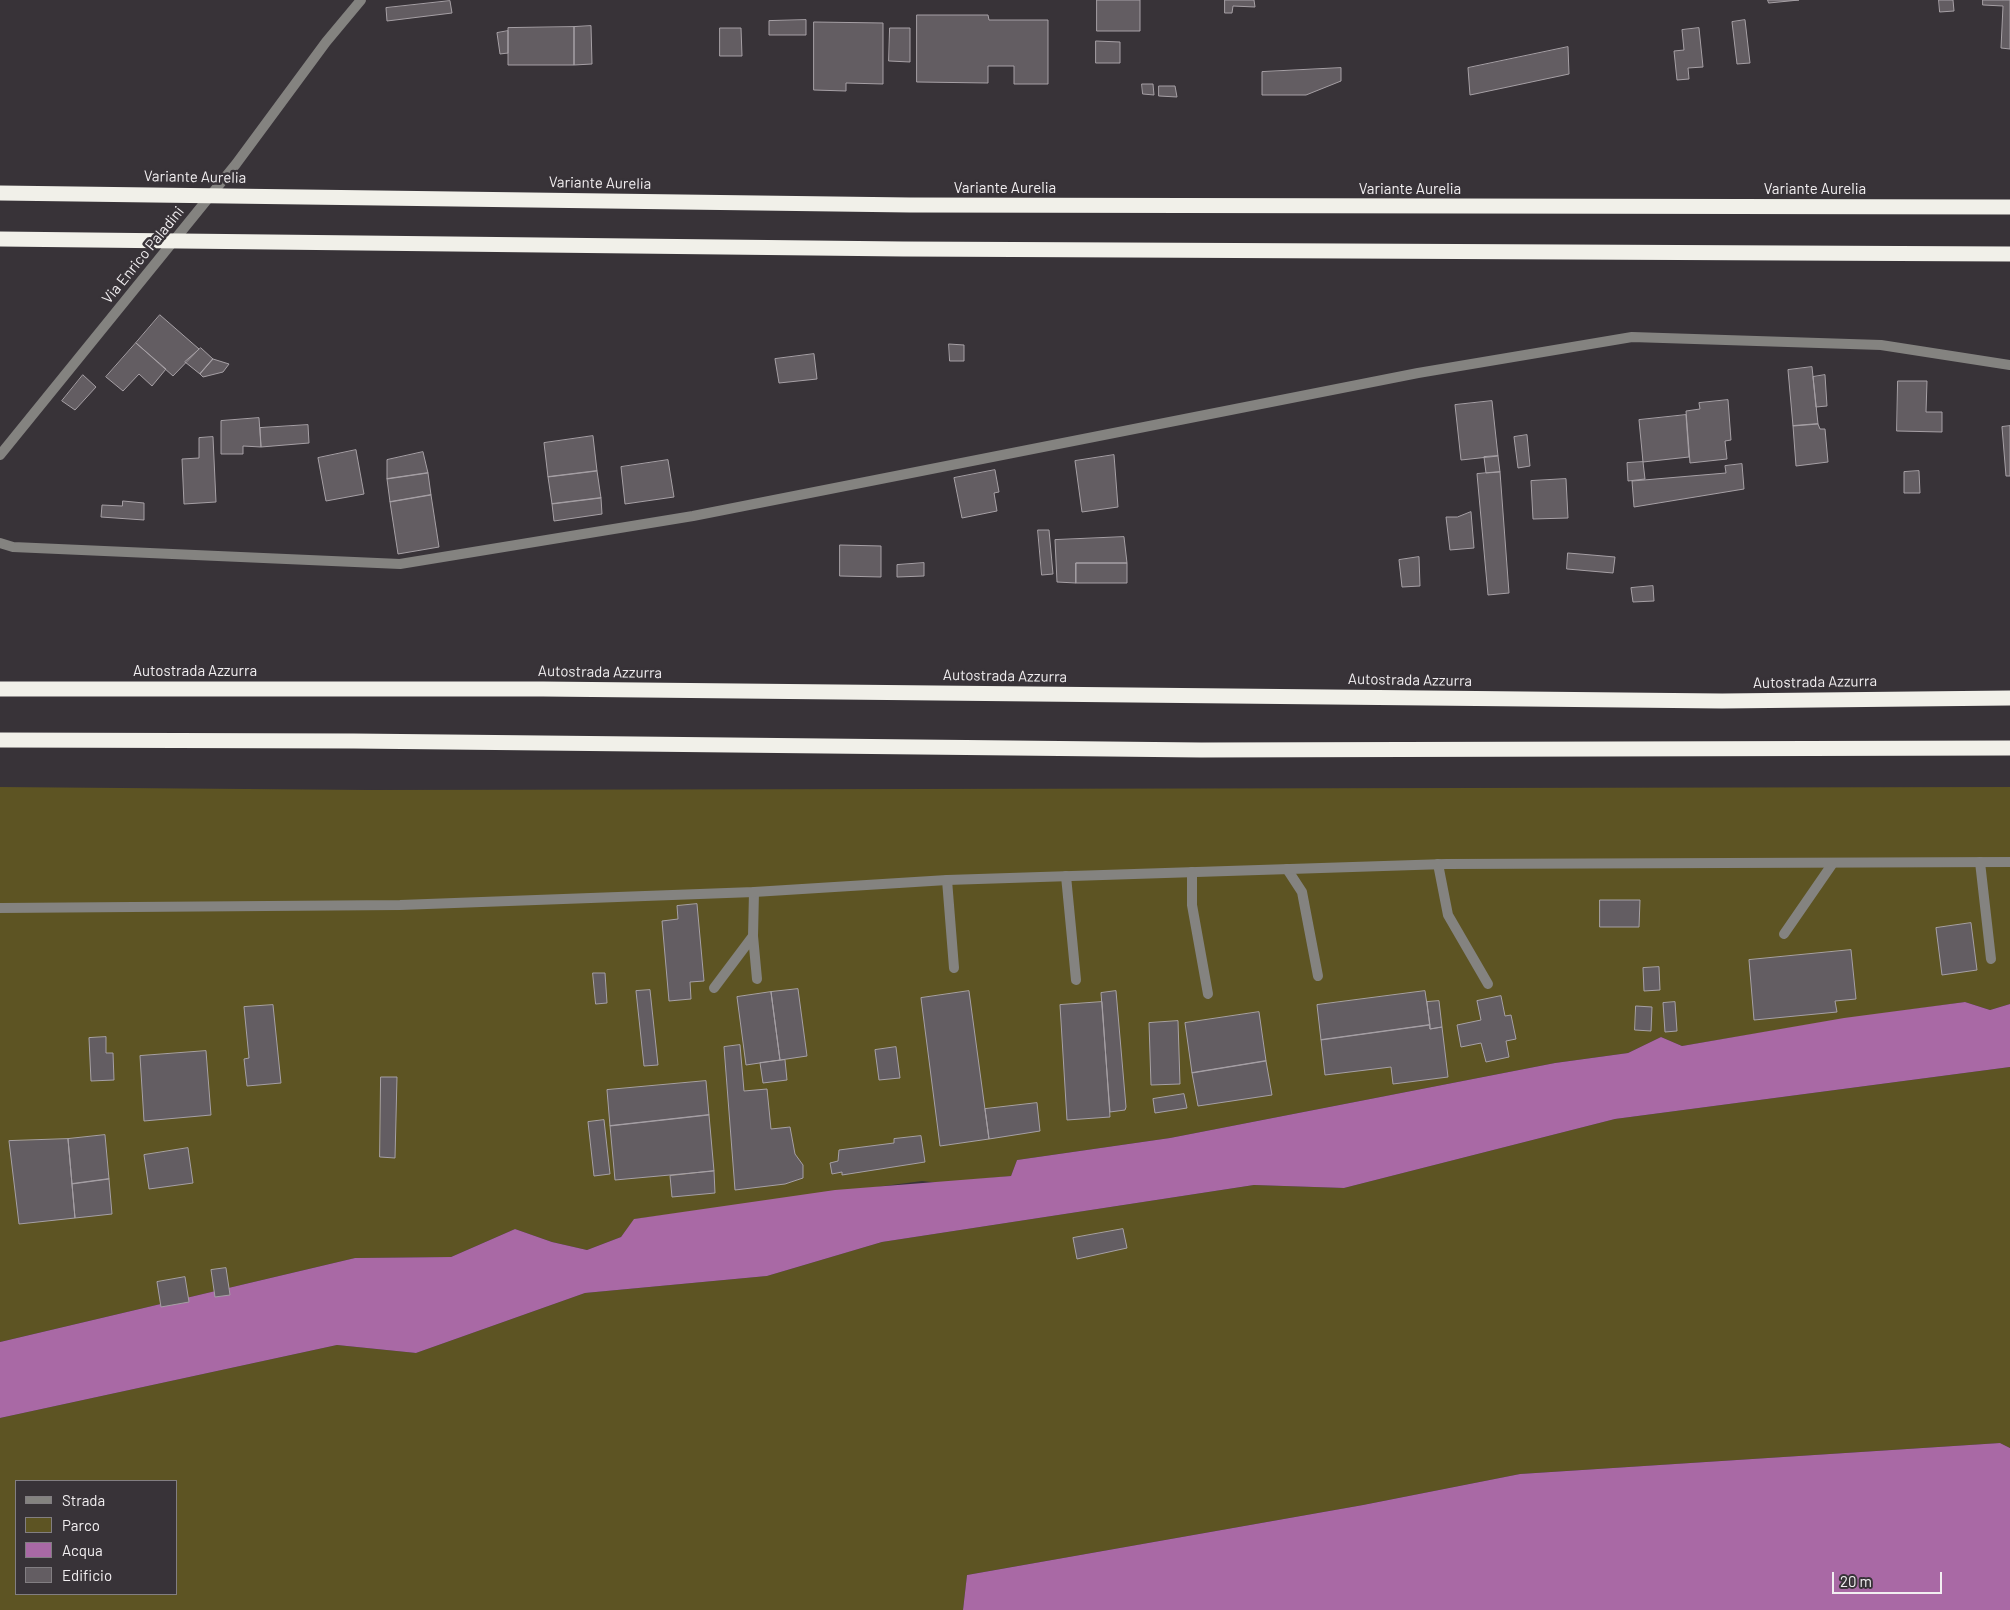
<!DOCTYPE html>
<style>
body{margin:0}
#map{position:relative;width:2010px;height:1610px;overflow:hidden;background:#383338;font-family:Barlow,sans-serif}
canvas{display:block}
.legend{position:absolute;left:15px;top:1480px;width:162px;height:115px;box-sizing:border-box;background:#383338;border:1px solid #827e82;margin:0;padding:6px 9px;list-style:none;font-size:15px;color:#f2eff1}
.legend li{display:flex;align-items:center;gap:10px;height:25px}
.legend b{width:25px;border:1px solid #827e82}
.scale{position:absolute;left:1832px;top:1572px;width:110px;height:22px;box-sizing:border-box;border:2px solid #f2eff1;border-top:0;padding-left:6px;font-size:15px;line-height:18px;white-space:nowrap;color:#f2eff1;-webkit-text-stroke:4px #383338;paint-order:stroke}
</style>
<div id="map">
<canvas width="2010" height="1610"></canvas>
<ul class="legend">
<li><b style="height:6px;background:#848380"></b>Strada</li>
<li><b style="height:14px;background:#5d5423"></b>Parco</li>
<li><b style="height:14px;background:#a969a5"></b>Acqua</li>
<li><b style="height:14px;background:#635d62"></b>Edificio</li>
</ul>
<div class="scale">20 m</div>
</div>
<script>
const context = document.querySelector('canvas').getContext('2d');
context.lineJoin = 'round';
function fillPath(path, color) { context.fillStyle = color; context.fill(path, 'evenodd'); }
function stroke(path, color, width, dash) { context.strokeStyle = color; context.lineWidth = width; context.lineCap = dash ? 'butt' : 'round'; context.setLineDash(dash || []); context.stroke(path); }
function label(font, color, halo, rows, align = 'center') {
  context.font = font + ' Barlow,sans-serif'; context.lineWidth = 5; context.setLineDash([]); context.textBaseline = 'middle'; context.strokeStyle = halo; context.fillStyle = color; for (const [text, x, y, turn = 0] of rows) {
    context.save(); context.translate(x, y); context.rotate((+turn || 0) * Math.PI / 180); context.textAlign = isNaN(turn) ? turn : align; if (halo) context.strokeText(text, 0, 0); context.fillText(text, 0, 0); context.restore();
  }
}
const green = new Path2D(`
 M 0,787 L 370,790 L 2010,787 L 2010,1004 L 1990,1010 L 1965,1002 L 1837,1020 L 1682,1046 L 1661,1037 L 1628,1053 L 1555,1063 L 1170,1138 L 1017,1160 L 1011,1176 L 940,1183 L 922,1181 L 635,1219 L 621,1237 L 587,1250 L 552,1242 L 515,1229 L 451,1257 L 355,1258 L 0,1342 Z
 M 2010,1067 L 2010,1448 L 2000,1443 L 1520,1474 L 1363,1505 L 967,1575 L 963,1610 L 0,1610 L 0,1418 L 337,1345 L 416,1353 L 585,1293 L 767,1276 L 882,1242 L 1254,1185 L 1344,1188 L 1615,1119 ZM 16,1481 L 176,1481 L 176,1594 L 16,1594 Z`);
const water = new Path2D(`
 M 1965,1002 L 1990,1010 L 2010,1004 L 2010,1067 L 1615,1119 L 1344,1188 L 1254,1185 L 882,1242 L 767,1276 L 585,1293 L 416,1353 L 337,1345 L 0,1418 L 0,1342 L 355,1258 L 451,1257 L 515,1229 L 552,1242 L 587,1250 L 621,1237 L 634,1219 L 835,1190 L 1011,1176 L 1017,1160 L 1170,1138 L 1555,1063 L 1628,1053 L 1661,1037 L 1682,1046 L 1844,1018 Z
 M 2000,1443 L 2010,1448 L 2010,1610 L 963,1610 L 967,1575 L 1363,1505 L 1520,1474 Z`);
const building = new Path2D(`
 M 1097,0 L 1140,0 L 1140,31 L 1097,31 Z
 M 1225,0 L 1254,0 L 1255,7 L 1233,6 L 1232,13 L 1225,13 Z
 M 1768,0 L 1799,0 L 1769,3 Z
 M 1939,0 L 1953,0 L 1954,11 L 1940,12 Z
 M 1983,0 L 2010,0 L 2010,49 L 2001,48 L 2003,6 L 1983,5 Z
 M 450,1 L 452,13 L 387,21 L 386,8 Z
 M 917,15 L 988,15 L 989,20 L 1048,20 L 1048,84 L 1014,84 L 1014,66 L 988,66 L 988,83 L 917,82 Z
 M 806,20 L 806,35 L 769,35 L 769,21 Z
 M 1745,20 L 1750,63 L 1737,64 L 1732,22 Z
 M 814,22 L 883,23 L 883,84 L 846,83 L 846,91 L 814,90 Z
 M 591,26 L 592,64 L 574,65 L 574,27 Z
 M 574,27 L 574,65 L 508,65 L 508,28 Z
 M 720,28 L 741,28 L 742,56 L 720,56 Z
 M 890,28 L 910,28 L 910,62 L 889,61 Z
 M 1699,28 L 1703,67 L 1688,68 L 1689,79 L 1677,80 L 1674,51 L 1684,50 L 1682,30 Z
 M 508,31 L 508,53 L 500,54 L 497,33 Z
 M 1096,41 L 1120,42 L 1120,63 L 1096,63 Z
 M 1568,47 L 1569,74 L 1470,95 L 1468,68 Z
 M 1341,68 L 1341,81 L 1306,95 L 1262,95 L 1262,72 Z
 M 1142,84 L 1153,84 L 1154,95 L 1143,94 Z
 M 1159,86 L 1175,86 L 1177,97 L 1159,96 Z
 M 160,315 L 199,349 L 173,376 L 136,343 Z
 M 136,343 L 166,369 L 152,386 L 139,374 L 123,391 L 106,377 Z
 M 949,344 L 964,345 L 964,361 L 950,361 Z
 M 201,348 L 213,359 L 200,374 L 185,362 Z
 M 814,354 L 817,379 L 779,383 L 775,359 Z
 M 213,359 L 229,364 L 223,372 L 203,377 L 200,374 Z
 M 1812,367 L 1818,424 L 1793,426 L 1788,370 Z
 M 83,375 L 96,387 L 75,410 L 62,401 Z
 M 1825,375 L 1827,406 L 1816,407 L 1813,377 Z
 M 1898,381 L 1927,381 L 1926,412 L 1942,412 L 1942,432 L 1897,431 Z
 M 1728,400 L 1731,440 L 1725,441 L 1727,459 L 1690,463 L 1686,411 L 1700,409 L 1699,403 Z
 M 1492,401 L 1498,456 L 1461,460 L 1455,405 Z
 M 1686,415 L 1689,457 L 1643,462 L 1639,420 Z
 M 259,418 L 261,447 L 243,446 L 243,454 L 221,454 L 221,421 Z
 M 1818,424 L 1820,429 L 1825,429 L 1828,462 L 1796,466 L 1793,426 Z
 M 308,425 L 309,443 L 261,447 L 260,428 Z
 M 2010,426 L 2010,476 L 2006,476 L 2002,427 Z
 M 1527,435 L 1530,466 L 1518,468 L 1514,437 Z
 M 593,436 L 597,471 L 548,477 L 544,443 Z
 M 213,437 L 216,502 L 184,504 L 182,459 L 199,458 L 199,438 Z
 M 356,450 L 364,494 L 326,501 L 318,458 Z
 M 423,452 L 428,473 L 387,479 L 387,460 Z
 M 1114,455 L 1118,507 L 1082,512 L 1075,461 Z
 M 1498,456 L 1500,472 L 1486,473 L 1484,457 Z
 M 668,460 L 674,497 L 625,504 L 621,467 Z
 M 1643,462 L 1645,479 L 1628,481 L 1627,463 Z
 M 1742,464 L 1744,489 L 1634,507 L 1632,481 L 1726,473 L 1725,466 Z
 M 995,470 L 999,492 L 994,493 L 997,511 L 962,518 L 954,478 Z
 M 597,471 L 601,498 L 552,504 L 548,477 Z
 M 1919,471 L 1920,493 L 1904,493 L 1904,472 Z
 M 1500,472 L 1509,593 L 1488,595 L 1477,474 Z
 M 428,473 L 431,495 L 390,502 L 387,479 Z
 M 1566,479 L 1568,518 L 1533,519 L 1531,481 Z
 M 431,495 L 439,547 L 398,554 L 390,502 Z
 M 601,498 L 602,514 L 554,521 L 552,504 Z
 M 123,501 L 144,503 L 144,520 L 101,517 L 102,505 L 122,506 Z
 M 1471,512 L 1474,548 L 1450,550 L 1446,517 L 1457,517 Z
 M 1038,530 L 1049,530 L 1053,574 L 1042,575 Z
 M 1124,537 L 1127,563 L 1076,563 L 1076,583 L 1057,582 L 1055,540 Z
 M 840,545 L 881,546 L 881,577 L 840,576 Z
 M 1568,553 L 1615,557 L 1613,573 L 1567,569 Z
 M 1419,557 L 1420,586 L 1402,587 L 1399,560 Z
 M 924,563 L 924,576 L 897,577 L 897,565 Z
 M 1076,563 L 1127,563 L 1127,583 L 1076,583 Z
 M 1653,586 L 1654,601 L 1633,602 L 1631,588 Z
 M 1600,900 L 1640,900 L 1639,927 L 1600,927 Z
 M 697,904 L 704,981 L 690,982 L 691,999 L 669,1001 L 662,921 L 678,919 L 677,906 Z
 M 1971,923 L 1977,970 L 1942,975 L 1936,928 Z
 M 1851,950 L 1856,999 L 1835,1001 L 1837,1012 L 1754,1020 L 1749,960 Z
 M 1659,967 L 1660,990 L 1644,991 L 1643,968 Z
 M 593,973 L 605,973 L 607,1003 L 596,1004 Z
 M 798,989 L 807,1056 L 780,1060 L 771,992 Z
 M 650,990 L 658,1065 L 644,1066 L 636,991 Z
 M 969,991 L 989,1139 L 940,1146 L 921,998 Z
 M 1116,991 L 1126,1107 L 1125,1110 L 1110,1112 L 1101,993 Z
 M 1425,991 L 1430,1025 L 1321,1040 L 1317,1005 Z
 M 771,992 L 780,1060 L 746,1065 L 737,997 Z
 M 1501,996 L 1505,1016 L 1511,1015 L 1516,1039 L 1506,1041 L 1509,1057 L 1486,1062 L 1481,1043 L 1461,1047 L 1457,1025 L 1481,1020 L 1477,1001 Z
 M 1439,1001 L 1442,1027 L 1430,1029 L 1427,1002 Z
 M 1102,1002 L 1110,1117 L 1067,1120 L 1060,1005 Z
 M 1675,1002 L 1677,1031 L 1665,1032 L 1663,1003 Z
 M 273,1005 L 281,1083 L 247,1086 L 244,1059 L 249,1058 L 244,1007 Z
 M 1636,1006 L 1652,1007 L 1651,1031 L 1635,1030 Z
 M 1259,1012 L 1266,1061 L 1192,1073 L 1185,1023 Z
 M 1178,1021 L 1180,1084 L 1151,1085 L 1149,1023 Z
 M 1430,1025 L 1430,1029 L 1442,1027 L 1448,1077 L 1393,1084 L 1391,1067 L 1325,1075 L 1321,1040 Z
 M 106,1037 L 106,1053 L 113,1053 L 114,1080 L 91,1081 L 89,1038 Z
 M 740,1045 L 744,1091 L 767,1089 L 771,1129 L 790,1127 L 795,1154 L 803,1165 L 803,1178 L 785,1184 L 735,1190 L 724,1047 Z
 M 896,1047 L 900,1078 L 879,1080 L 875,1050 Z
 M 206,1051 L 211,1115 L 144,1121 L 140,1056 Z
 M 785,1060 L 787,1080 L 763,1083 L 760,1063 Z
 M 1266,1061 L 1272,1095 L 1198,1106 L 1192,1073 Z
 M 381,1077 L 397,1077 L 395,1158 L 380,1157 Z
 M 706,1081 L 709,1115 L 610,1126 L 607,1090 Z
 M 1184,1094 L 1187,1108 L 1155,1113 L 1153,1099 Z
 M 1037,1103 L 1040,1131 L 989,1139 L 985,1109 Z
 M 709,1115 L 714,1171 L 615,1180 L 610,1126 Z
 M 604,1120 L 610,1174 L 594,1176 L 588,1122 Z
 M 105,1135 L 109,1179 L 72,1184 L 68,1139 Z
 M 921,1136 L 925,1162 L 842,1175 L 842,1172 L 832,1174 L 830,1163 L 838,1161 L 839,1150 L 894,1143 L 894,1139 Z
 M 68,1139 L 75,1218 L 19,1224 L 9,1141 Z
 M 188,1148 L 193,1183 L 149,1189 L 144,1155 Z
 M 714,1171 L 715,1193 L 672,1197 L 670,1176 Z
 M 109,1179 L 112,1214 L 75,1218 L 72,1184 Z
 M 1123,1229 L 1127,1248 L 1077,1259 L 1073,1238 Z
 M 226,1268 L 230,1295 L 215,1297 L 211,1270 Z
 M 185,1277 L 189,1302 L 161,1307 L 157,1282 Z`);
const lane = new Path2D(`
 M 1980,862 L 1991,959
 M 1438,864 L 1448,915 L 1488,984
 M 1287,869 L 1302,892 L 1318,976
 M 1192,872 L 1192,905 L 1208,994
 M 1066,876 L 1076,980
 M 947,880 L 954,968
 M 1784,934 L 1833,863
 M 753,936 L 757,979
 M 714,988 L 753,936 L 754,892`);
const street = new Path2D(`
 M 0,455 L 236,164 L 326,42 L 361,0
 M 0,543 L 13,547 L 400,564 L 693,516 L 1418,373 L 1632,337 L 1881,345 L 2010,365
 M 0,908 L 400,905 L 754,892 L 947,880 L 1446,864 L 2010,862`);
const highway = new Path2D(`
 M 0,193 L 910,205 L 2010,207
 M 0,239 L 903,249 L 2010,254
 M 0,689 L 543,689 L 1722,701 L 2010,698
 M 0,740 L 354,741 L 1201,750 L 2010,748`);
const streetNames = [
 ["Variante Aurelia",195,177,1],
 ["Variante Aurelia",600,183,1],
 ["Variante Aurelia",1005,188],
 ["Variante Aurelia",1410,189],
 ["Variante Aurelia",1815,189],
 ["Via Enrico Paladini",143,255,-51],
 ["Autostrada Azzurra",195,671],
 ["Autostrada Azzurra",600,672,1],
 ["Autostrada Azzurra",1005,676,1],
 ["Autostrada Azzurra",1410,680,1],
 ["Autostrada Azzurra",1815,682,-1]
];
fillPath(green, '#5d5423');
fillPath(water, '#a969a5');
fillPath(building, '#635d62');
stroke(building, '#a6a0a5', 1);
stroke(lane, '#848380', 10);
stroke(street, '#848380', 10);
stroke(highway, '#f1f0e9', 15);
label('15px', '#f2eff1', '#383338', streetNames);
</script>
